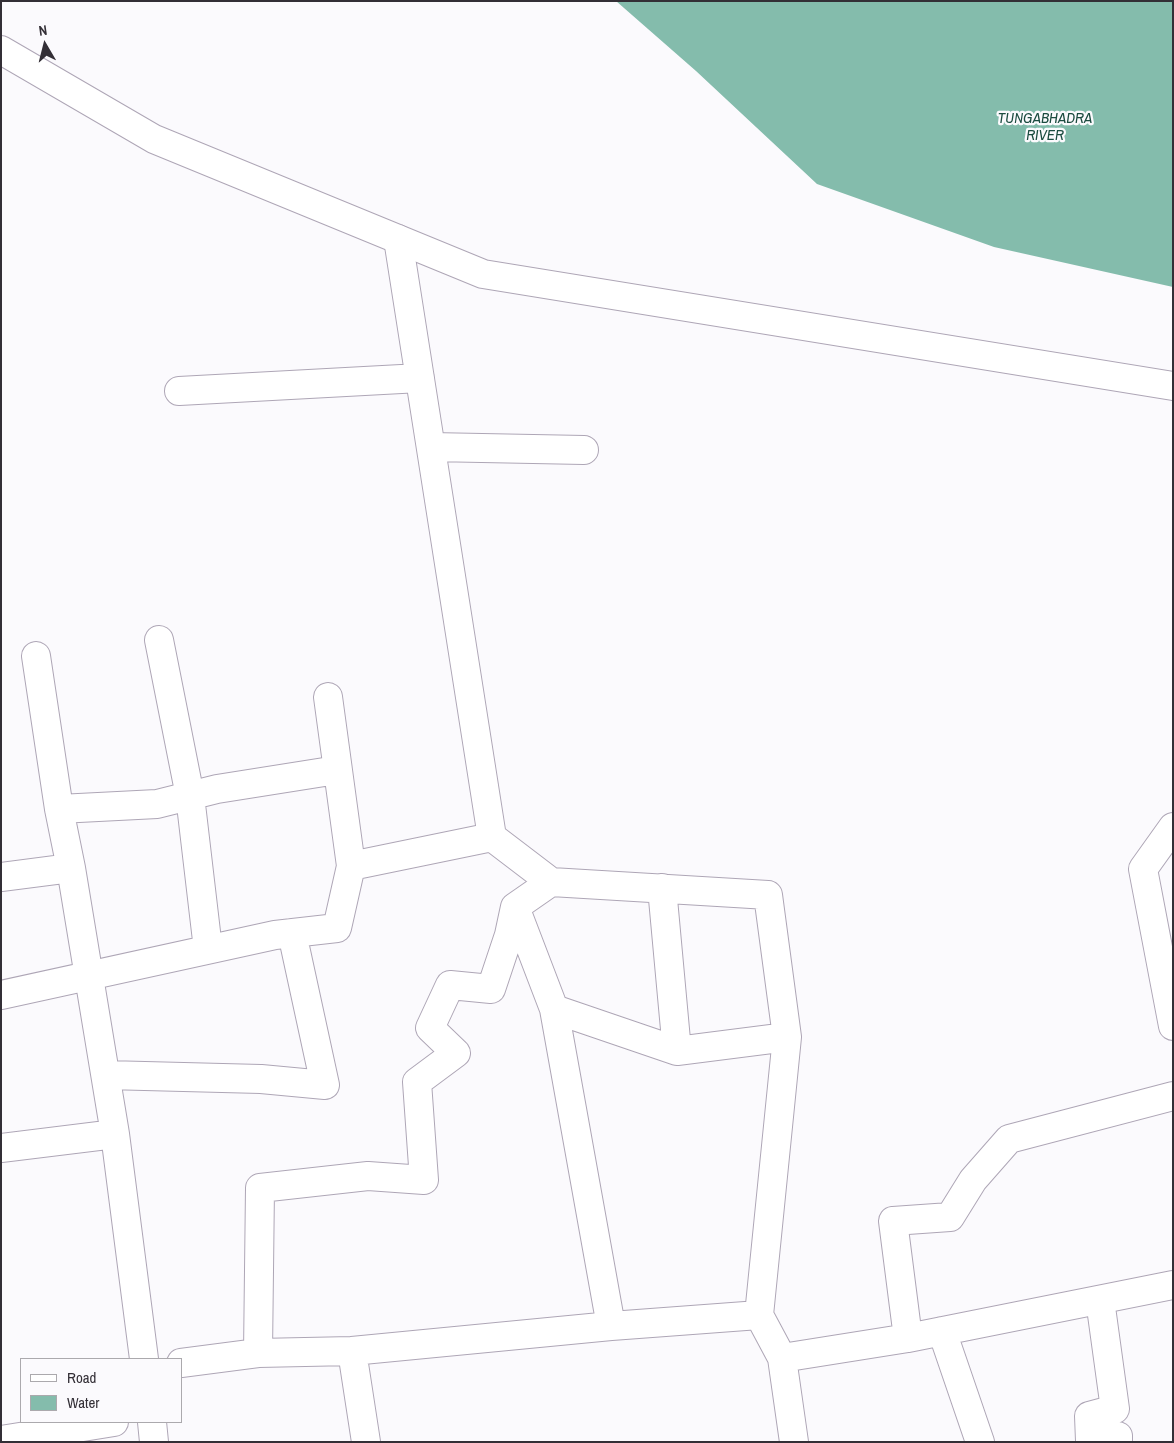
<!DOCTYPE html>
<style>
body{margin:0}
#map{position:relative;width:1174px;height:1443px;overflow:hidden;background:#fbfafd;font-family:"Archivo Narrow",sans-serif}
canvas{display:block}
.frame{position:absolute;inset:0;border:2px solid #332f36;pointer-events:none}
.legend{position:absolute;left:20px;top:1358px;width:162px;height:65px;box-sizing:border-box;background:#fbfafd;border:1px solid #aba9ad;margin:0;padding:6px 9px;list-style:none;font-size:15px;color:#332f36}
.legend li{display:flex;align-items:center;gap:10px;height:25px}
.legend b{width:25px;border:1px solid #aba9ad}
.north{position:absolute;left:20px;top:20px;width:50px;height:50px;-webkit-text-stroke:4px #fbfafd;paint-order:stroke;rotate:352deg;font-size:14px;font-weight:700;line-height:20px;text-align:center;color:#332f36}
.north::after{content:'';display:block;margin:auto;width:18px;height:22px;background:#332f36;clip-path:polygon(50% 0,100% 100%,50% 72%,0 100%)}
</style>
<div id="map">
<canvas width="1174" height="1443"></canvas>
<div class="frame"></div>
<ul class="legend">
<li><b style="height:6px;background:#fff"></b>Road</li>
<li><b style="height:14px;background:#84bcac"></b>Water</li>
</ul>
<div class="north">N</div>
</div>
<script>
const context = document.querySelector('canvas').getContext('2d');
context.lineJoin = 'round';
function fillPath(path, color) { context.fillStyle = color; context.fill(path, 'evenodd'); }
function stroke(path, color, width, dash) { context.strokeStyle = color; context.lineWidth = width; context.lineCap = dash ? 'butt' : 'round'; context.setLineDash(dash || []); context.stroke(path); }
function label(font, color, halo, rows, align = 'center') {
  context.font = font + ' "Archivo Narrow",sans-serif'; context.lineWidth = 4.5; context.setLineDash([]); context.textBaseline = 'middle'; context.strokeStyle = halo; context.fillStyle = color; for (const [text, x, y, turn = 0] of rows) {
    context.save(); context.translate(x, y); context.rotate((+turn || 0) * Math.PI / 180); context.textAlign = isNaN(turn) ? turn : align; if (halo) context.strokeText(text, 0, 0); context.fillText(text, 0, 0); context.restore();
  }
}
const water = new Path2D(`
 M 616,1 L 1173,1 L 1173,287 L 994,247 L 817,184 L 696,71 Z`);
const street = new Path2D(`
 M 398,239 L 492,837 L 551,882 L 515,907 L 554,1009 L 611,1326
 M 179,391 L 420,378
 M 431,447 L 584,450
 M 159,640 L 190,796 L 208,949
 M 36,656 L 59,809 L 71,868 L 115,1134 L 144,1359
 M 328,697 L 351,866
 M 59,809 L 157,804 L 217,789 L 337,770
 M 1173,827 L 1143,869 L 1173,1026
 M 1,877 L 71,868
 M 551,882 L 768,895 L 787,1037 L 759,1315
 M 662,888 L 677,1051
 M 1,995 L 275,935 L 337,928 L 351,866 L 492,837
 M 554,1009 L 677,1051 L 787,1037
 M 106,1075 L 261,1079 L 325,1085 L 292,933
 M 1,1148 L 115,1134
 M 1100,1300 L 1115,1409 L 1089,1416 L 1090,1441 L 1118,1436 L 1118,1442
 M 942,1331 L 980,1442
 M 908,1338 L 893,1221 L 950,1217 L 973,1180 L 1009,1139 L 1173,1096
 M 258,1353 L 260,1188 L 368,1176 L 424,1180 L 417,1082 L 456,1053 L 430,1028 L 450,985 L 491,989 L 509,935 L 515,907
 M 782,1358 L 908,1338 L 1173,1285
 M 181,1363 L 258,1353 L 352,1351
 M 152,1422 L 154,1442
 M 1,1440 L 114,1422
 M 366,1442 L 352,1351 L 611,1326 L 759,1315 L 782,1358 L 794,1442`);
const secondary = new Path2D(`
 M 1,50 L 154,139 L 483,274 L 1173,386`);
const waterNames = [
 ["TUNGABHADRA",1045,119],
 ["RIVER",1045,136]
];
fillPath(water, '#84bcac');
stroke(street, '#aea6b6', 30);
stroke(secondary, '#aea6b6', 30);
stroke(street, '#fff', 28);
stroke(secondary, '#fff', 28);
label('italic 15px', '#1c4c40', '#fbfafd', waterNames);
</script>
